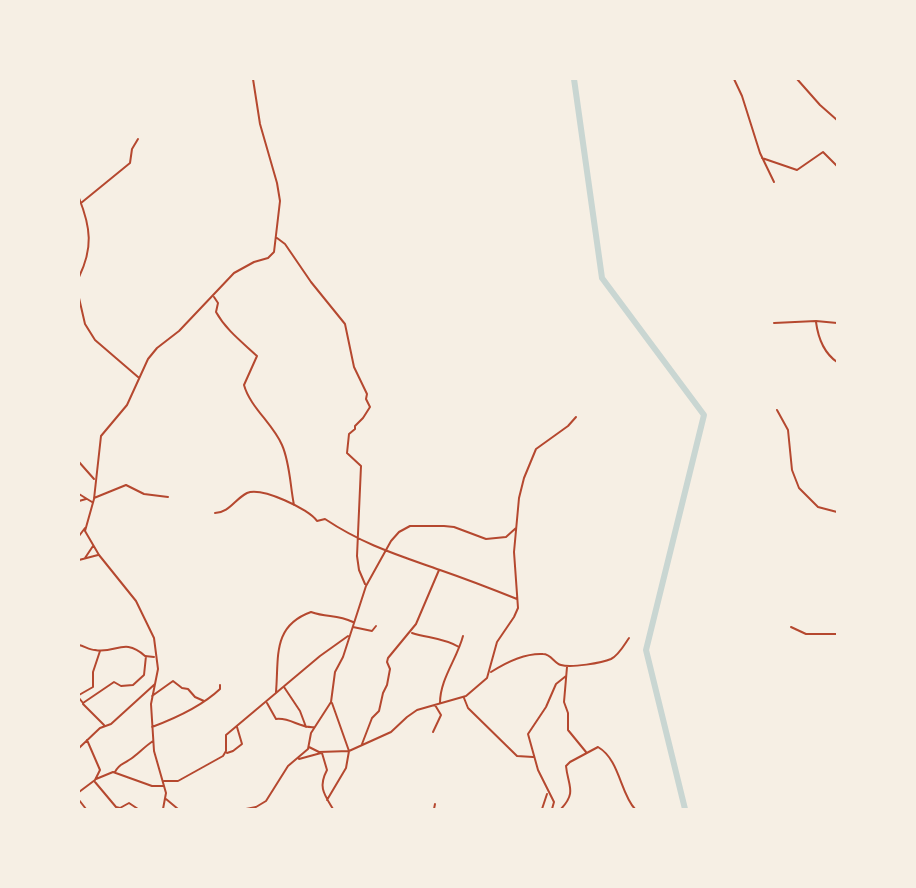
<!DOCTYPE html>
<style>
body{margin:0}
#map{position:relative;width:916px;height:888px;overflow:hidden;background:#f6efe4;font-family:"PT Sans",sans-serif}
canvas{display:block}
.frame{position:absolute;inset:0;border:80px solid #f6efe4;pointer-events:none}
</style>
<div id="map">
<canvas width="916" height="888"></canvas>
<div class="frame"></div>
</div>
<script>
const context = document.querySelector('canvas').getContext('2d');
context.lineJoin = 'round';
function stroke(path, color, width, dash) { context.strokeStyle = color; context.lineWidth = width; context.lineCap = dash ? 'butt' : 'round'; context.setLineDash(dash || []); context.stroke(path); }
const river = new Path2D(`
 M 574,79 L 602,278 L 704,415 L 646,650 L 685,809`);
const minor = new Path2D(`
 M 734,79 L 742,96 L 760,153 L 774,182
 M 797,79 L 820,105 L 837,120
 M 762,158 L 797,170 L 823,152 L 837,166
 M 79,198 C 91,228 93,248 79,277
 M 81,203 L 130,163 L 132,149 L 138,139
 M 277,238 L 285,244 L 311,282 L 345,324 L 354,367 L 367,394 L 366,399 L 370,407 L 363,418 L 355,426 L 355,429 L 349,434 L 347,453 L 361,466 L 357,556 L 359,570 L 365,584
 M 214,297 L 218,303 L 216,312 C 226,330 242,342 257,356 L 244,385 C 250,407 273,424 282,445 C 290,463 290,485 294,505
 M 79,298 L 85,324 L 95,340 L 138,377
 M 816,322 C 818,337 824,353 837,362
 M 774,323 L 816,321 L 837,323
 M 777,410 L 788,430 L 792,470 L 799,488 L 818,507 L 837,512
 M 79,462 L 94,479
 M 79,494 L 92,502
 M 94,498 L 126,485 L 144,494 L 168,497
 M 79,501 L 86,499
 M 215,513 C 229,513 235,499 247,493 C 262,487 309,509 317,521 L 325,519 C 364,545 398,555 440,570 C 466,579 492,589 517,599
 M 79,536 L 85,528
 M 85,558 L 93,546
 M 79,560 L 98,555
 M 353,627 L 372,631 L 376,626
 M 791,627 L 806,634 L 837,634
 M 412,633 C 428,638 444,638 459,647
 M 79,645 C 84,646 90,650 95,650 C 116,654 124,637 145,656 L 154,657
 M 567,667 L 564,702 L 568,713 L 568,730 L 586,752
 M 491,672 C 505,663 525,653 543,654 C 551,654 554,663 561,665 C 571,668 602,663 611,659 C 619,655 624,645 629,638
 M 284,687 L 300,711 L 306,727
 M 276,692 C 279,657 272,626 311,612 C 328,618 336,614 353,622
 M 79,695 L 93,687 L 93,672 L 100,651
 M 152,696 L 173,681 L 182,688 L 188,689 L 195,697 L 204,701
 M 79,698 L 83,703 L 114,682 L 121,686 L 133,685 L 144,675 L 146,656
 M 464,698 L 468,708 L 517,756 L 533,757
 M 267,703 L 276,719 C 291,717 300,729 315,727
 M 440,703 C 440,679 457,659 463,636
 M 83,704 L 104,725
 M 152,727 C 176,718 201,707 220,689 L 220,685
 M 433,732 L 441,715 L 435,705
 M 362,744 L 372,718 L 379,711 L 383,693 L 387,685 L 390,669 L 387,662 L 388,658 L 416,624 L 439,570
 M 309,747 L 319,752 L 349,751 L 391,732 L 407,717 L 417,710 L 466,696 L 487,678 L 497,642 L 514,617 L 518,608 L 514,552 L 519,498 L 524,478 L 536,449 L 568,426 L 576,417
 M 79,748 L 100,728 L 111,724 L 155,684
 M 227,753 L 233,751 L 242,744 L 237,727
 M 322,753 L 327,770 C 318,787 324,794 333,809
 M 299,759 L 321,753
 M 115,772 C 119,764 122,765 129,760 C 136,756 144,747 153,741
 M 96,779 L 113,772 L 152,786 L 164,786
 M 164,781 L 178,781 L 223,756 L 226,751 L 226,735 L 320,656 L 348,636
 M 95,782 L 116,807 L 120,808 L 129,803 L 138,809
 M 79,792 L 95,780 L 100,770 L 87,740
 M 166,799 L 178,809
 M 79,800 L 86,809
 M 327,800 L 346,768 L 349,751 L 332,703
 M 163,809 L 166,793 L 154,751 L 151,704 L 158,669 L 154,638 L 136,601 L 99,555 L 85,531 L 94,499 L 101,436 L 127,405 L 148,359 L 157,348 L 179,331 L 234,273 L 254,262 L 268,258 L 274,252 L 280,201 L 277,183 L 260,124 L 253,79
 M 246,809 L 256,807 L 266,801 L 288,766 L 308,749 L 311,733 L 331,702 L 335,672 L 343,657 L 366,586 L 391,541 L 399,532 L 410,526 L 444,526 L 454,527 L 486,539 L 506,537 L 516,528
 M 434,809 L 435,804
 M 542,809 L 547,794
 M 552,809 L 554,802 L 538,770 L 528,734 L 546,707 L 556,684 L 566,676
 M 561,809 C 577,792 568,786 566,766 L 570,762 L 598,747 C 620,760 620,793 635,809`);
stroke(river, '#c9d6d2', 6);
stroke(minor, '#b5482f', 2);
</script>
